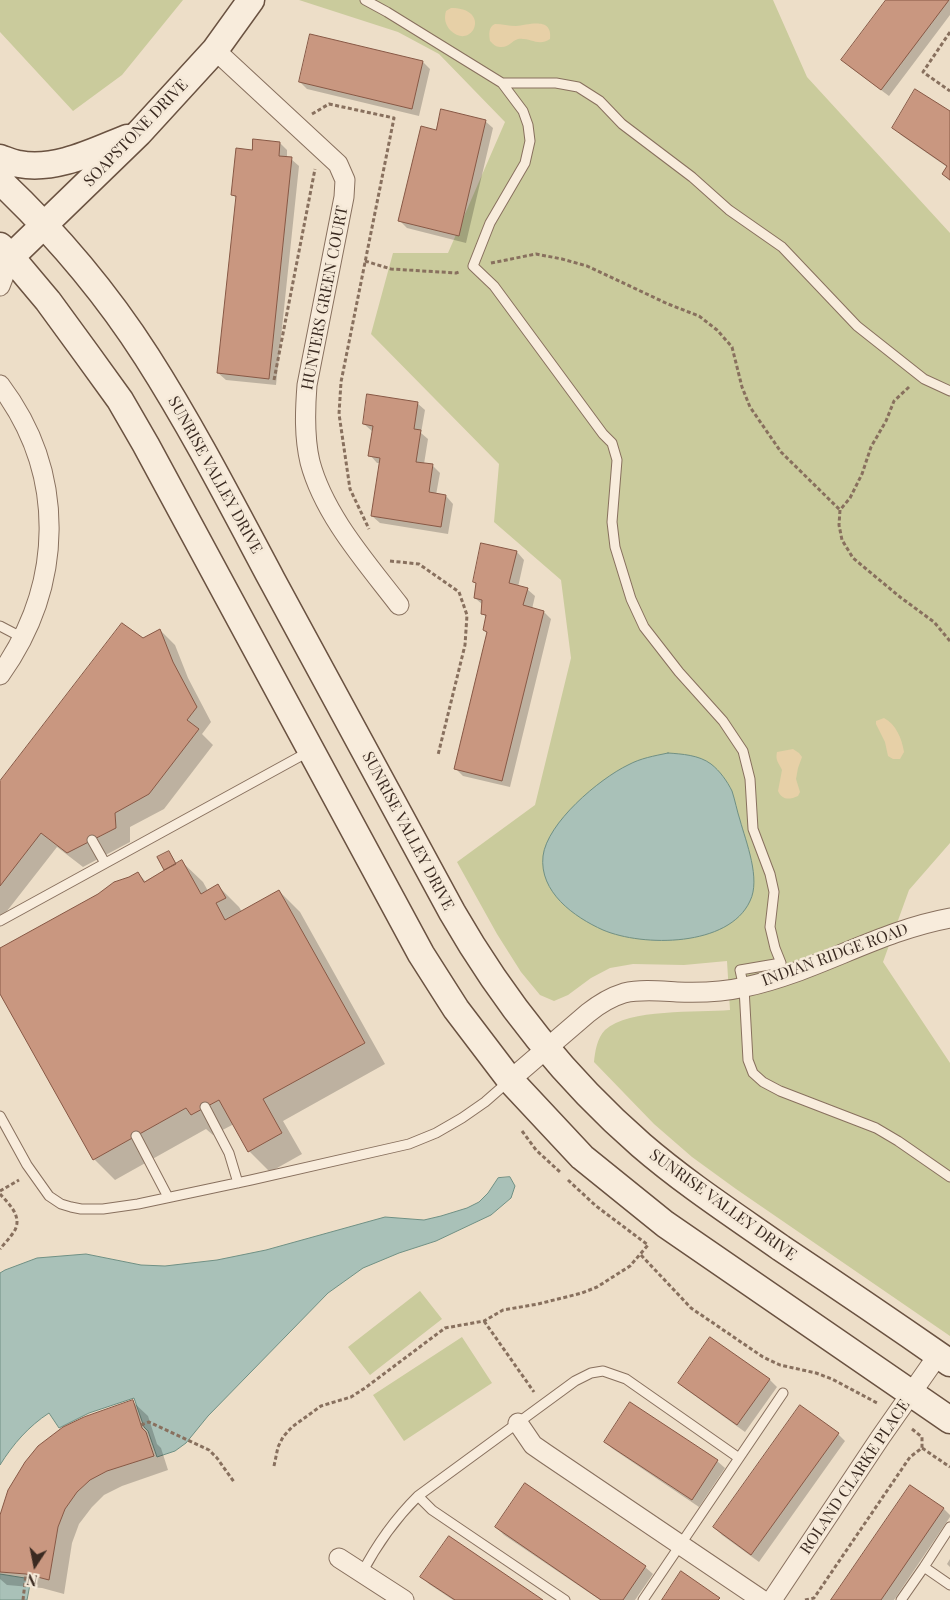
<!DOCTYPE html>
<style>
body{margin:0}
#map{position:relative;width:950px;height:1600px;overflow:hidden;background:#eddec8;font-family:"Playfair Display",serif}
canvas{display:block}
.north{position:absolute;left:10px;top:1540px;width:50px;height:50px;-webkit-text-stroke:4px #f5e9d8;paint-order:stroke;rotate:191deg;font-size:14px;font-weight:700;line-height:20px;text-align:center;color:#3a2a21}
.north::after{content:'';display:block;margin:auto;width:18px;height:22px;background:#3a2a21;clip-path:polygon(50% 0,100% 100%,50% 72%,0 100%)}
</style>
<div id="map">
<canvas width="950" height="1600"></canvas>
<div class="north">N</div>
</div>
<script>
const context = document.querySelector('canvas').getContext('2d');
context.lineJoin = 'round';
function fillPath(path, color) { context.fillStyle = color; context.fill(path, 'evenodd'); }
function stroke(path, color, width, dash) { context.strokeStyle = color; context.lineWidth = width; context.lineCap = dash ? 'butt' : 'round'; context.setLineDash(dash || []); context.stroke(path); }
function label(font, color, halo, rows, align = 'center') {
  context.font = font + ' "Playfair Display",serif'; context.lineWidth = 5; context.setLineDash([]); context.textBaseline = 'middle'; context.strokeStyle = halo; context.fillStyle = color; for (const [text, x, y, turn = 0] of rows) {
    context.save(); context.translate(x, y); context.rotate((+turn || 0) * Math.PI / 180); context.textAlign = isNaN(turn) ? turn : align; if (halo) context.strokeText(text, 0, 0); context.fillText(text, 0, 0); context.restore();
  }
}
const green = new Path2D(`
 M 0,0 L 183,0 L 122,75 L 73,111 L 0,32 Z
 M 299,0 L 773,0 L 807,77 L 950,233 L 950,843 L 909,890 L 883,962 L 950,1063 L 950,1336 L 736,1189 L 692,1157 L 654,1124 L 594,1062 C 595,1052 597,1038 605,1030 C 629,1008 697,1013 730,1010 L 727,961 L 684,965 L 633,964 L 610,968 L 591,978 L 568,995 L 554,1001 L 540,995 L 521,972 L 497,934 L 457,862 L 535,805 L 571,658 L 561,580 L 494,522 L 499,464 L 371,334 L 393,253 L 448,253 L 505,122 L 439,54 L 398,32 Z
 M 420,1291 L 442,1319 L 370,1375 L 348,1347 Z
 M 462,1337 L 492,1383 L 404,1441 L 373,1395 Z`);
const sand = new Path2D(`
 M 451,8 C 493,8 472,52 450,30 C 445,24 444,18 446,11 Z
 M 495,24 C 502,24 509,26 516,26 C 528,25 553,16 550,39 C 538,47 530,37 518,39 C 511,41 509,48 500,47 C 496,47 493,44 490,41 C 489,35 488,27 495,24 Z
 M 884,718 C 896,724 902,739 904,752 L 900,759 L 893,759 L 888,756 L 885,742 L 876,724 L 876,721 Z
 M 793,749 L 799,753 L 802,757 L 798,768 L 796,779 L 800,792 L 798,796 C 789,800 782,800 778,791 L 782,770 C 779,763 775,761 777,752 Z`);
const water = new Path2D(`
 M 668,753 C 682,754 699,755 711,764 C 720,771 727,781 732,791 C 735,800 737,811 740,820 C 746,842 761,879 750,901 C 729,947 643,947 603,930 C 574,917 539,892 543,856 C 547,823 599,779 628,765 C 641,758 654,756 668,753 Z
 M 510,1177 L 515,1186 L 511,1198 L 491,1215 L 436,1241 L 399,1253 L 363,1268 L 328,1293 L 208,1416 L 186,1443 L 175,1451 L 157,1457 L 148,1431 L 144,1427 L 134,1398 L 89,1413 L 59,1428 L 49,1413 C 29,1426 13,1444 0,1465 L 0,1273 L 5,1270 L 37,1258 L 86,1254 L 141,1265 L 165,1266 L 217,1260 L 266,1250 L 385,1217 L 424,1220 L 441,1216 L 467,1208 L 479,1202 L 488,1193 L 498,1178 Z
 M 0,1574 L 31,1579 L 27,1600 L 0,1600 Z`);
const shadow = new Path2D(`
 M 887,0 L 950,0 L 950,15 L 889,96 L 850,67 L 843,60 Z
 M 311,35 L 423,62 L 430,69 L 419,116 L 307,89 L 300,82 Z
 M 950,112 L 950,181 L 943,174 L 947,167 L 901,135 L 894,127 Z
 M 485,121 L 493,128 L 466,243 L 407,228 L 400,221 L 437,132 Z
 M 280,143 L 287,150 L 287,158 L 291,159 L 299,166 L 276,385 L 226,380 L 218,373 L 237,199 L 233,195 L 253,151 Z
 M 417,403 L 425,410 L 421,433 L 428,439 L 424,464 L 432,465 L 440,473 L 436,495 L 446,496 L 453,504 L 448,534 L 380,523 L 372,516 L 380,463 L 377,463 L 370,455 L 373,432 L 364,424 Z
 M 517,552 L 524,560 L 518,587 L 527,589 L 535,596 L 532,609 L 544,612 L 551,619 L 510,787 L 463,776 L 456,769 L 488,634 L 484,630 L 487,618 L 482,613 L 483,605 L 475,598 Z
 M 160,630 L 175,645 L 188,678 L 211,722 L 202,734 L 213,745 L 164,809 L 130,827 L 130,842 L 83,867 L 57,847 L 0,920 L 0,783 L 143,640 Z
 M 172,856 L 177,865 L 182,862 L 203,882 L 208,891 L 218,886 L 239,907 L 242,912 L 279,891 L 300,912 L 385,1064 L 283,1121 L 302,1154 L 270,1172 L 249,1151 L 234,1124 L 213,1135 L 206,1129 L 115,1180 L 94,1159 L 0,991 L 0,950 L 138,873 L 146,882 L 166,871 L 159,858 Z
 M 711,1339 L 770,1380 L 777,1387 L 745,1432 L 687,1390 L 679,1383 Z
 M 133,1402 L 148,1416 L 157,1444 L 161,1448 L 168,1470 L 122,1486 L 104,1495 L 92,1507 L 79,1524 L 72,1543 L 64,1594 L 42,1588 L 7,1585 L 0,1579 L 0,1523 Z
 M 838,1434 L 845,1441 L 759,1562 L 722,1535 L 714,1527 Z
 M 605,1442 L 717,1461 L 725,1468 L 699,1507 L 613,1449 Z
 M 944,1509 L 950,1515 L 950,1517 L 894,1600 L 832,1600 Z
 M 496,1527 L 645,1567 L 653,1574 L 635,1600 L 600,1600 L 504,1535 Z
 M 950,1559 L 950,1567 L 947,1564 Z
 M 422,1576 L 541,1600 L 453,1600 L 429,1584 Z`);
const building = new Path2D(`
 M 886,0 L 949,0 L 881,90 L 841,60 Z
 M 310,34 L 423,61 L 412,109 L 299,82 Z
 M 915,89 L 950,111 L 950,180 L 942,174 L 947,166 L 892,128 Z
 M 441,109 L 486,120 L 459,236 L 398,221 L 421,126 L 436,130 Z
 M 253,139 L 280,142 L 279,156 L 292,157 L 269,379 L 217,373 L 236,196 L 231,195 L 236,148 L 252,150 Z
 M 367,394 L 418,402 L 414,429 L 421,430 L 416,462 L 433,464 L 429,492 L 446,495 L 441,527 L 371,516 L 380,458 L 368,456 L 373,426 L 363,424 Z
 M 481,543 L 517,551 L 509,583 L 528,588 L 523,605 L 544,611 L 502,781 L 454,769 L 487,632 L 483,630 L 486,615 L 481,614 L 482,600 L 474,598 L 476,583 L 473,582 Z
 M 122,623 L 143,638 L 160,629 L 173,662 L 197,707 L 187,720 L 199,729 L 149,794 L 115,813 L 116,828 L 67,853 L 41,833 L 0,886 L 0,781 Z
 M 169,851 L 176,864 L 164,870 L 157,857 Z
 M 182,860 L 201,894 L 218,884 L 226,898 L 216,903 L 225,920 L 279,890 L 365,1043 L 263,1099 L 282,1133 L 248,1152 L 219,1100 L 191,1115 L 186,1108 L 93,1160 L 0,994 L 0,948 L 98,894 L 114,882 L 129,877 L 138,872 L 144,882 Z
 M 710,1337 L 770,1379 L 737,1425 L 678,1383 Z
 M 133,1400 L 142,1428 L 146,1432 L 154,1456 L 107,1471 L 90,1480 L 77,1492 L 65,1509 L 58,1527 L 49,1580 L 26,1574 L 0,1572 L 0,1515 L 8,1490 L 25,1462 L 38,1446 L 63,1427 L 84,1417 Z
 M 630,1402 L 718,1460 L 692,1500 L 604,1442 Z
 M 800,1405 L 839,1433 L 751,1555 L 713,1527 Z
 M 525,1483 L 646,1566 L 623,1600 L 601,1600 L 495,1527 Z
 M 910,1485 L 944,1508 L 881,1600 L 831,1600 Z
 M 449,1536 L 543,1600 L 455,1600 L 420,1577 Z
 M 681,1571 L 720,1598 L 718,1600 L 662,1600 Z`);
const path = new Path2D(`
 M 950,32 L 923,72 L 950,91
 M 312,114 L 329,104 L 394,118 L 341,382 L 339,414 L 350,489 L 369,529
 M 365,261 L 391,269 L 456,273 L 459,272
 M 491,263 L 536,254 L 562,259 L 587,266 L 668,304 L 699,316 L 717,330 L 732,347 L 742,387 L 750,407 L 781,452 L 840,510
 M 274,380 L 315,169
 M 909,387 L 894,401 L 886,421 L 871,447 L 862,474 L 850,498 L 840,510 L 839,525 L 842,540 L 853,558 L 900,597 L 934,622 L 950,641
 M 390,561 L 419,564 L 459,592 L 467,615 L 465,645 L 438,755
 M 522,1131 L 536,1150 L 560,1172
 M 0,1191 L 19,1180
 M 0,1194 C 10,1205 24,1218 13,1233 C 9,1239 4,1244 0,1249
 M 641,1255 L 691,1308 L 763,1357 L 780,1365 L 816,1373 L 832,1379 L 879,1404
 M 484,1321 L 534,1392
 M 141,1425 L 149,1422 L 209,1450 L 217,1458 L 234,1482
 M 912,1429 L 922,1437 L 922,1448
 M 274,1466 L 278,1447 L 283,1437 L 292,1427 L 321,1406 L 351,1397 L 365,1388 L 445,1328 L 484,1321 L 503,1310 L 538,1304 L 582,1293 L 597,1287 L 630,1266 L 648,1245 L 596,1206 L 568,1180
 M 23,1600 L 26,1574
 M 805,1600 L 814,1598 L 910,1457 L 922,1448 L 950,1467`);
const lane = new Path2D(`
 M 365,0 L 387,12 L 502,83 L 523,111 L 528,125 L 530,141 L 525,163 L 490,223 L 473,266 L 494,286 L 603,434 L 612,443 L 617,460 L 612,522 L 615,547 L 631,599 L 644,627 L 679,672 L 723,721 L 743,751 L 750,779 L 753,829 L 770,874 L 774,892 L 770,927 L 775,948 L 781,963 L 740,970 L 744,988 L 748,1060 L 753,1073 L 763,1082 L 780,1091 L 876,1128 L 898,1141 L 950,1177
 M 502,83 L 556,83 L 578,87 L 600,101 L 622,124 L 692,177 L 729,210 L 782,247 L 857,326 L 924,379 L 950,391
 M 0,626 L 23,638
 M 92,840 L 105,863
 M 0,921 L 310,751
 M 205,1107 L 229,1153 L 238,1183
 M 0,1116 L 27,1165 L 49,1196 L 61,1204 L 71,1207 L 81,1209 L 103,1209 L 138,1204 L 251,1180 L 409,1144 L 436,1133 L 462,1118 L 485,1102 L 509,1081
 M 136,1136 L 168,1197
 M 418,1496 L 432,1510 L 565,1600
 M 924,1567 L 950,1527
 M 362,1573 C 377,1544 395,1519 418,1496 L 575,1381 L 591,1373 L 603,1371 L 626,1379 L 739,1458
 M 643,1600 L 783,1393
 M 901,1600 L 924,1567 L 950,1585`);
const street = new Path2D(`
 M 215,50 L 338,164 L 345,180 L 344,197 L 307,385 C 305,411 304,437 310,462 C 324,515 366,562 399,605
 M 0,286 L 11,257 L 1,258
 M 0,385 C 67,474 64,585 0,675
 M 510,1080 L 588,1013 C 598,1005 611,997 624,993 C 641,989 660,991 677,992 C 699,993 723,992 745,987 C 816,972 878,931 950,918
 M 518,1423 L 533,1445 L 546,1454 L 762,1600
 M 339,1558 L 404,1600
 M 772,1600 L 880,1438 L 938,1355`);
const secondary = new Path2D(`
 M 0,158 C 6,160 12,163 19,164 C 56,171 94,151 127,138
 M 0,181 C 56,234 106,293 147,357 C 193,429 232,505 272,580 C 332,691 392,801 452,912 C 503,1001 563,1077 641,1145 C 685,1183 734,1215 781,1248 C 838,1286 894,1324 950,1363
 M 0,246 L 11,257 L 48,301 L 86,353 L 120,400 L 146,445 L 421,954 L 456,1009 L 510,1080 L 582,1157 L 665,1224 L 950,1420
 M 11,257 L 139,133 L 215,50 L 251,0`);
const streetNames = [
 ["SOAPSTONE DRIVE",136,133,-46],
 ["HUNTERS GREEN COURT",325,298,-79],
 ["SUNRISE VALLEY DRIVE",215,475,61],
 ["SUNRISE VALLEY DRIVE",408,831,62],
 ["INDIAN RIDGE ROAD",835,955,-20],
 ["SUNRISE VALLEY DRIVE",723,1205,36],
 ["ROLAND CLARKE PLACE",855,1477,-56]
];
fillPath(green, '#cacb9c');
fillPath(sand, '#e7d0a7');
fillPath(water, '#a9c1b8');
stroke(water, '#709084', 1);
fillPath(shadow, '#0003');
fillPath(building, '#c99780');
stroke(building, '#875845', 1);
stroke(lane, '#88705e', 11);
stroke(street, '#88705e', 21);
stroke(secondary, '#6a5241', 29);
stroke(path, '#88705e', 3, [4, 2.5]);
stroke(lane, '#f8ecdc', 9);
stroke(street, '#f8ecdc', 19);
stroke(secondary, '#f8ecdc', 26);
label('16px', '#3a2a21', '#f5e9d8', streetNames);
</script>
